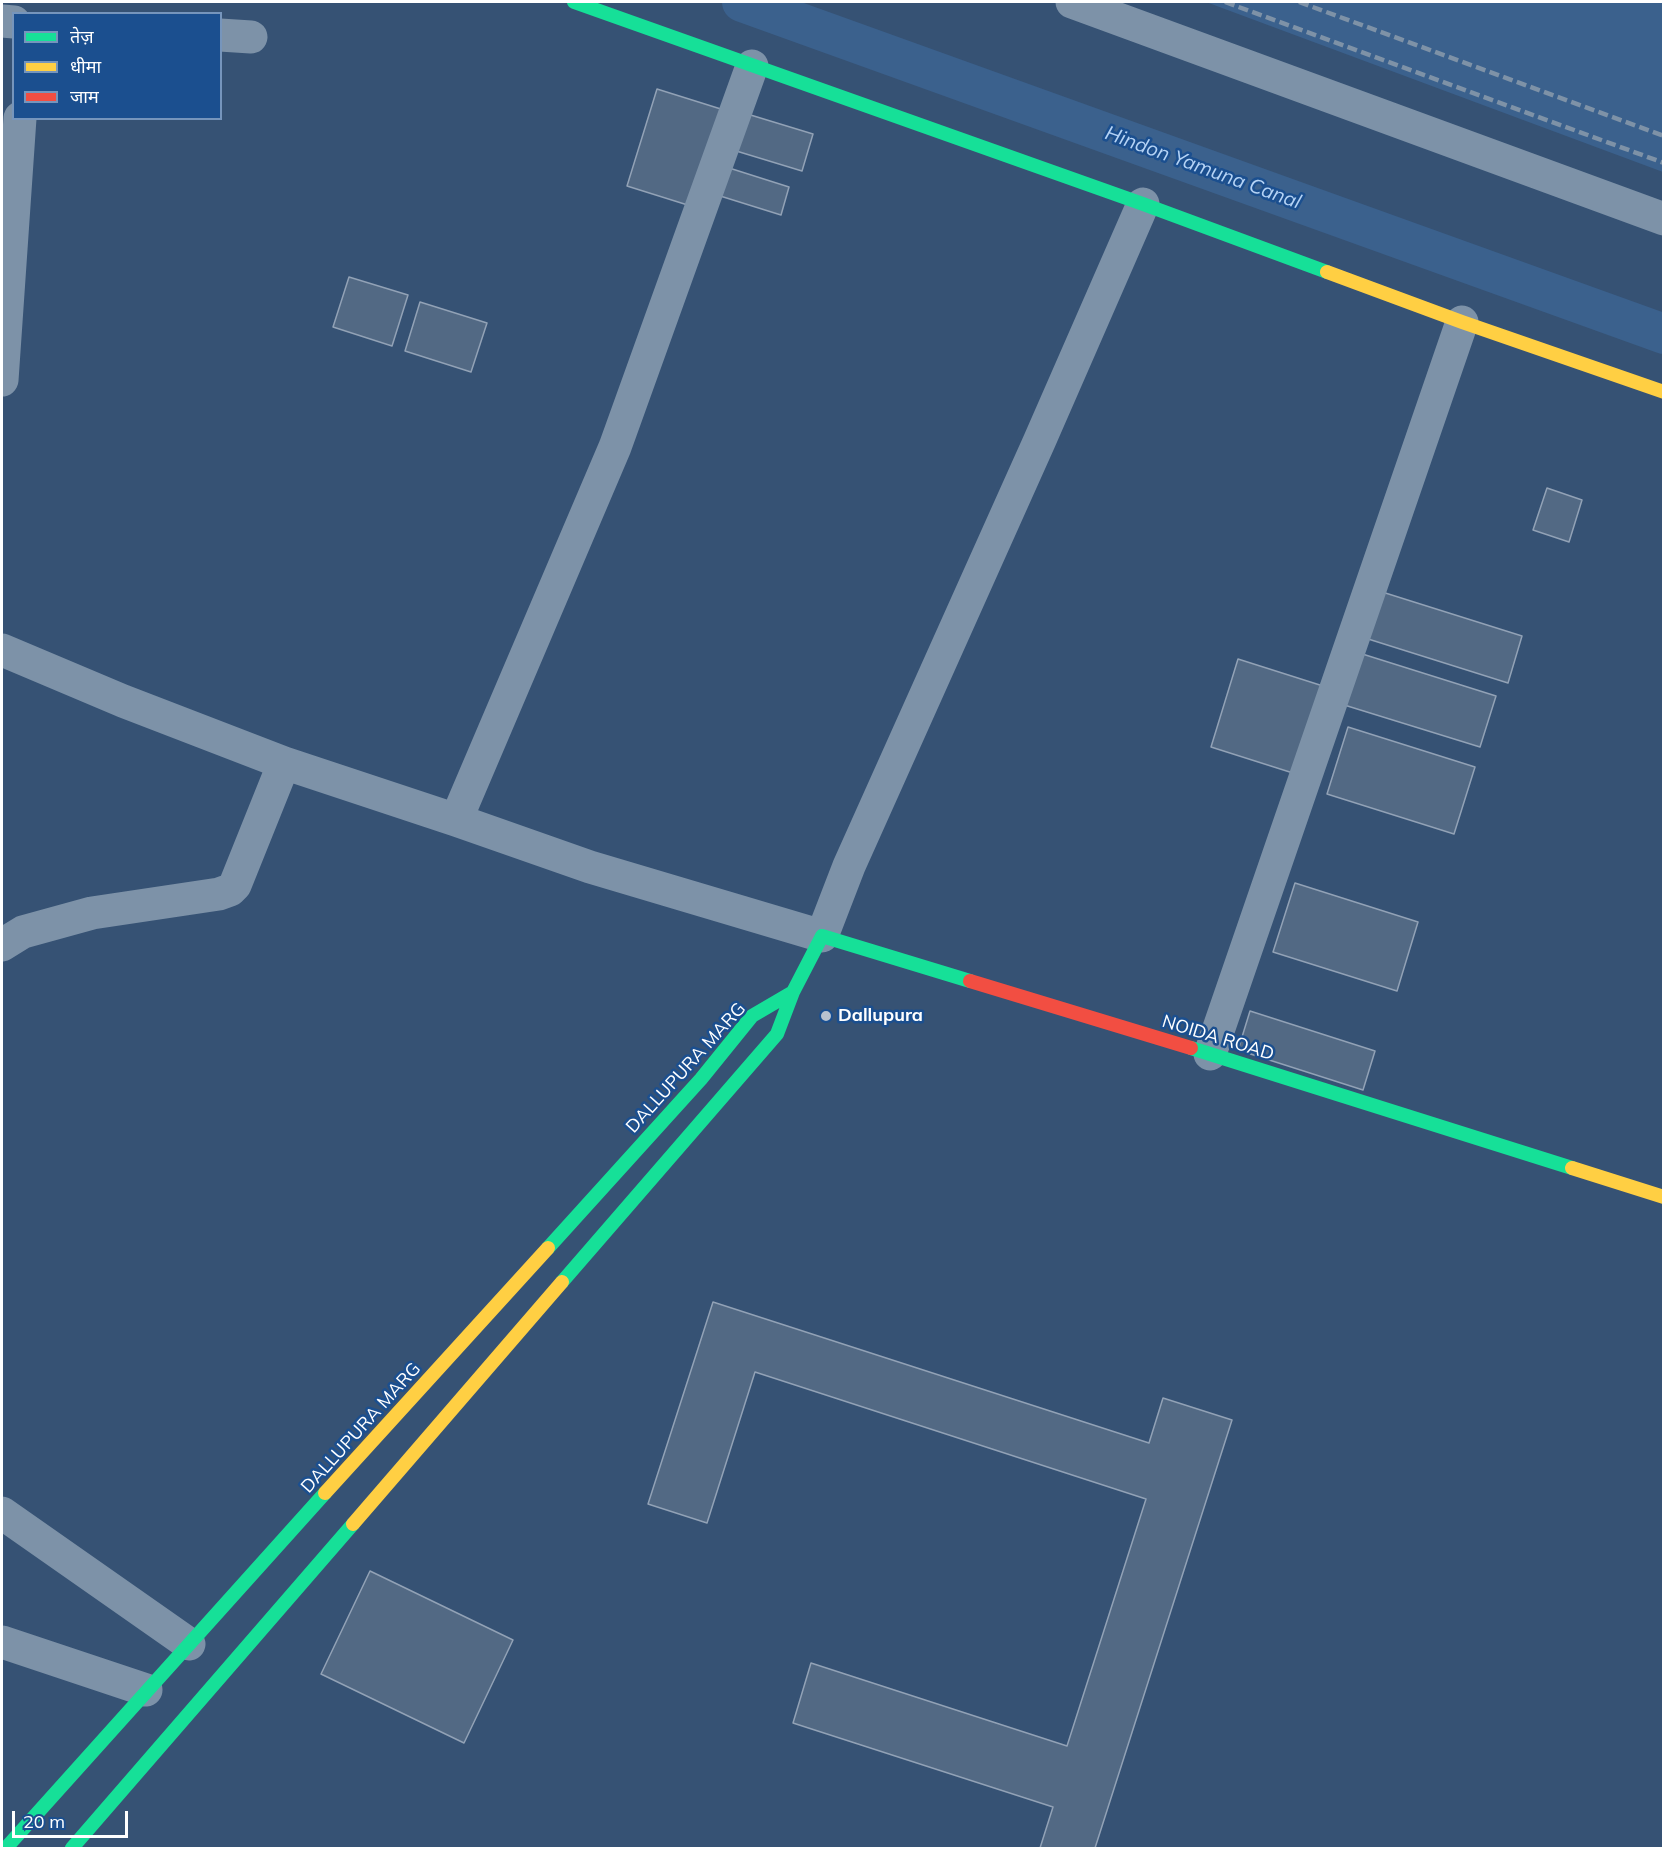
<!DOCTYPE html>
<meta charset="utf-8">
<style>
body{margin:0}
#map{position:relative;width:1665px;height:1850px;overflow:hidden;background:#365274;font-family:Mulish,"Noto Sans Devanagari",sans-serif}
canvas{display:block}
.frame{position:absolute;inset:0;border:3px solid #fff;pointer-events:none}
.legend{position:absolute;left:12px;top:12px;width:210px;height:108px;box-sizing:border-box;background:#1b4f8f;border:2px solid #7695bc;margin:0;padding:8px 10px;list-style:none;font-size:18px;color:#fff}
.legend li{display:flex;align-items:center;gap:12px;height:30px}
.legend b{width:30px;border:2px solid #7695bc}
.scale{position:absolute;left:12px;top:1811px;width:116px;height:27px;box-sizing:border-box;border:3px solid #fff;border-top:0;padding-left:8px;font-size:18px;line-height:21px;white-space:nowrap;color:#fff;-webkit-text-stroke:4px #1b4f8f;paint-order:stroke}
</style>
<div id="map">
<canvas width="1665" height="1850"></canvas>
<div class="frame"></div>
<ul class="legend">
<li><b style="height:8px;background:#16e098"></b>तेज़</li>
<li><b style="height:8px;background:#ffcf43"></b>धीमा</li>
<li><b style="height:8px;background:#f24e42"></b>जाम</li>
</ul>
<div class="scale">20 m</div>
</div>
<script>
const context = document.querySelector('canvas').getContext('2d');
context.lineJoin = 'round';
function fillPath(path, color) { context.fillStyle = color; context.fill(path, 'evenodd'); }
function stroke(path, color, width, dash) { context.strokeStyle = color; context.lineWidth = width; context.lineCap = dash ? 'butt' : 'round'; context.setLineDash(dash || []); context.stroke(path); }
function label(font, color, halo, rows, align = 'center') {
  context.font = font + ' Mulish,sans-serif'; context.lineWidth = 5; context.setLineDash([]); context.textBaseline = 'middle'; context.strokeStyle = halo; context.fillStyle = color; for (const [text, x, y, turn = 0] of rows) {
    context.save(); context.translate(x, y); context.rotate((+turn || 0) * Math.PI / 180); context.textAlign = isNaN(turn) ? turn : align; if (halo) context.strokeText(text, 0, 0); context.fillText(text, 0, 0); context.restore();
  }
}
const water = new Path2D(`
 M 1206,2 L 1663,2 L 1663,172 Z`);
const canal = new Path2D(`
 M 742,2 L 1664,334`);
const building = new Path2D(`
 M 657,89 L 724,110 L 694,207 L 627,186 Z
 M 744,113 L 813,134 L 802,171 L 733,150 Z
 M 726,167 L 789,187 L 781,215 L 717,195 Z
 M 349,277 L 408,295 L 392,346 L 333,327 Z
 M 420,302 L 487,323 L 471,372 L 405,351 Z
 M 1547,488 L 1582,500 L 1569,542 L 1533,530 Z
 M 1379,591 L 1522,636 L 1508,683 L 1365,638 Z
 M 1356,652 L 1496,696 L 1480,747 L 1341,704 Z
 M 1238,659 L 1323,686 L 1296,774 L 1211,747 Z
 M 1348,727 L 1475,767 L 1454,834 L 1327,794 Z
 M 1295,883 L 1418,922 L 1397,991 L 1273,952 Z
 M 1250,1011 L 1375,1051 L 1363,1090 L 1238,1050 Z
 M 713,1302 L 1149,1443 L 1163,1398 L 1232,1420 L 1095,1848 L 1040,1848 L 1053,1807 L 793,1723 L 811,1663 L 1067,1746 L 1146,1499 L 755,1372 L 707,1523 L 648,1504 Z
 M 370,1571 L 513,1640 L 464,1743 L 321,1674 Z`);
const street = new Path2D(`
 M 1072,2 L 1664,219
 M 2,21 L 14,22
 M 220,35 L 251,37
 M 2,380 L 20,118
 M 2,650 L 123,701 L 284,763 L 456,820 L 590,867 L 822,936 L 849,866 L 1039,442 L 1143,204
 M 456,820 L 615,447 L 752,66
 M 2,945 L 23,932 L 92,913 L 219,894 L 230,890 L 235,885 L 284,763
 M 1210,1054 L 1462,322
 M 2,1513 L 189,1644
 M 2,1642 L 146,1690`);
const fast = new Path2D(`
 M 574,2 L 1143,204 L 1327,272
 M 1191,1048 L 1572,1168
 M 548,1248 L 701,1079 L 752,1016 L 793,992
 M 562,1282 L 777,1034 L 793,992 L 822,936 L 970,981
 M 6,1848 L 325,1493
 M 72,1848 L 353,1524`);
const slow = new Path2D(`
 M 1327,272 L 1462,322 L 1664,392
 M 1572,1168 L 1664,1197
 M 325,1493 L 548,1248
 M 353,1524 L 562,1282`);
const jam = new Path2D(`
 M 970,981 L 1191,1048`);
const rail = new Path2D(`
 M 1225,2 L 1664,163
 M 1299,2 L 1664,136`);
const markers = [
 [826,1016,6,"#b9c2ce"]
];
const poiNames = [
 ["Dallupura",838,1016]
];
const streetNames = [
 ["NOIDA ROAD",1218,1038,17],
 ["DALLUPURA MARG",686,1068,-48],
 ["DALLUPURA MARG",361,1428,-48]
];
const waterNames = [
 ["Hindon Yamuna Canal",1203,168,20]
];
fillPath(water, '#3b618d');
stroke(canal, '#3b618d', 40);
fillPath(building, '#526984');
stroke(building, '#92a2b6', 1.5);
stroke(street, '#7d92a8', 33);
stroke(fast, '#16e098', 14);
stroke(slow, '#ffcf43', 14);
stroke(jam, '#f24e42', 14);
stroke(rail, '#7e92a7', 4.5, [10, 4.5]);
for (const [x, y, r, color] of markers) { const dot = new Path2D(); dot.arc(x, y, r, 0, 2 * Math.PI); context.fillStyle = color; context.fill(dot); stroke(dot, '#1b4f8f', 2); }
label('bold 18px', '#fff', '#1b4f8f', poiNames, 'left');
label('18px', '#fff', '#1b4f8f', streetNames);
label('italic 20px', '#b5d3f5', '#1b4f8f', waterNames);
</script>
